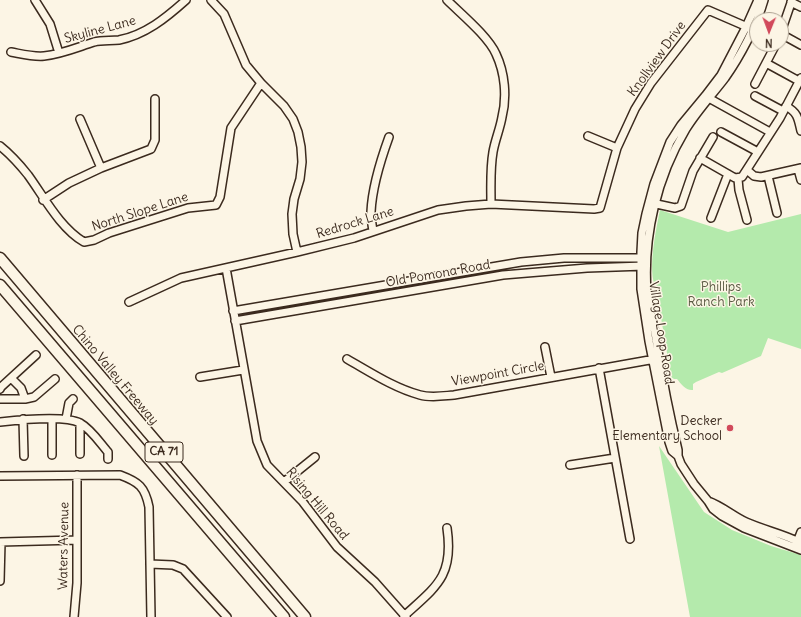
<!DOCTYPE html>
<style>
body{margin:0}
#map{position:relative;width:801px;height:617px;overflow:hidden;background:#fcf5e5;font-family:Delius,sans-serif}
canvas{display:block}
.north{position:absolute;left:749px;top:12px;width:40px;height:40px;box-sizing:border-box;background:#fcf5e5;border:1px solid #afa495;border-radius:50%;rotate:181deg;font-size:11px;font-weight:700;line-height:16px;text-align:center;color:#3b2a1e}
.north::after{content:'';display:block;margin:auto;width:14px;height:18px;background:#d1495b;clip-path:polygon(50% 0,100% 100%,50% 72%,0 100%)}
</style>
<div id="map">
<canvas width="801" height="617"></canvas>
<div class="north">N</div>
</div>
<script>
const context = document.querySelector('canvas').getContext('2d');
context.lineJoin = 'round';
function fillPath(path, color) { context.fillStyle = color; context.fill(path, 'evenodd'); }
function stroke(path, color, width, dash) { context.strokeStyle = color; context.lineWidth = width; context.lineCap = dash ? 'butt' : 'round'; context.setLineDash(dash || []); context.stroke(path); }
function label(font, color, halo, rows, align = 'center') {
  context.font = font + ' Delius,sans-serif'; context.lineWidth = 3; context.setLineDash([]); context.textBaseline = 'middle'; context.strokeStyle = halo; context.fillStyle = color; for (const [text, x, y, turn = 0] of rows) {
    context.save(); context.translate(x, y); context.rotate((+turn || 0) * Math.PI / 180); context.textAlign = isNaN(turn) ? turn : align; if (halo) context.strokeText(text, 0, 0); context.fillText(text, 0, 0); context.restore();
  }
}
const green = new Path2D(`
 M 660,210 L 728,232 L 801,214 L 801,349 L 768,338 L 761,356 L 722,373 L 719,372 L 696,382 L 693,384 L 693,390 C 686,391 681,384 677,379 L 674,379 L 671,377 L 656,288 C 647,272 656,229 660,210 Z
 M 659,446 L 704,512 L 732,530 L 771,546 L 801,555 L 801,617 L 690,617 Z`);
const minor = new Path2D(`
 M 35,0 L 50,24 L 59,53
 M 211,0 L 224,14 L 246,65 L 261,83 L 284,106 L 293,119 L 298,132 L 301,147 L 302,162 L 300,179 L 294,199 L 292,214 L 293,234 L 297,252
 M 447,0 C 461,14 488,36 496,54 C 505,73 507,97 502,117 C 500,129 495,140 493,152 C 490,169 491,187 491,204
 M 764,0 C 757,25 740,57 725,78 C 712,95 697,111 686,129 C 657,177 643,236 647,292 C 648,308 654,323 656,339 C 662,376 669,413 678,450 L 678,456 L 681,464 L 694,484 L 708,501 L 713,509 L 722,516 L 744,528 L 801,550
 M 791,2 L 801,7
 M 781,32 L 792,0
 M 781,34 L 801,45
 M 11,52 C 22,54 33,57 44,56 C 62,54 78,47 94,42 C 102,40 111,41 119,40 C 145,35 166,18 186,0
 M 766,63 L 799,81
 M 755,84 L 776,44
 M 705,96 L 770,132
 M 755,96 L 783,111
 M 786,106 C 798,113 798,118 801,131
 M 80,119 L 101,168
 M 721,132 L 758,152
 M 588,136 L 617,148
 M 0,146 C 10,154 20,165 28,175 C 44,197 60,228 84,242 L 94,240 L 109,233 L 188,208 L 216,205 L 220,197 L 231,128 L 261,83
 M 700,158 L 735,178 L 742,177 L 780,118 L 801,78
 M 798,169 L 801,180
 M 747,170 L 754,176 L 761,177 L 801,168
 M 768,176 L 777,213
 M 738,179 L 739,190 L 747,220
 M 43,200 L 69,183 L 101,168 L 151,149 L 155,140 L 155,99
 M 652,203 L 675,208 L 681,206 L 693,171 L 713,137
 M 711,218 L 728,174
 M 373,231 C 372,225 371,219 371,212 C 372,189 381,159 389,137
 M 226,268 L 257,441 L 267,465 L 302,501 L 337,547 L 375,582 L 406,617
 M 129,302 L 181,278 L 297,252 L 354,238 L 438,210 L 466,206 L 491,204 L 594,209 L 600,208 L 617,148 L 635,109 L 651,83 L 708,10 L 752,29
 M 233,311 L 521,262 L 564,258 L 640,258
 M 235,321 L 503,275 L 587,268 L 644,266
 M 545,347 L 551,377
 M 347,359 C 370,372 394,388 420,395 C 431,398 442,396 454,395 L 655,359
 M 599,368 L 630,539
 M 200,377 L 243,370
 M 11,378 L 21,388 L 25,399
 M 0,389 L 1,387 L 36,355
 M 0,399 L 25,399 L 34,397 L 55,379
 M 23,419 L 24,456
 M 66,419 L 69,403 L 73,399
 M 52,420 L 52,455
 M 0,422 C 18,420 65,415 80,423 C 91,429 100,443 108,452 L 108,459
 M 80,423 L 80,454
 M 678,456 L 672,451 L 669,442 L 649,341 L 641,289 L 641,252 L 642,233 L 646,214 L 654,184 L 670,142 L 681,125 L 705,96 L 721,75 L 746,27 L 758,0
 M 570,465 L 615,458
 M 0,476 L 120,475 C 139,482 145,487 149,507 L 151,617
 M 284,482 L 315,457
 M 708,501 C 722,506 733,516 746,522 C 764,530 784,534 801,543
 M 0,542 L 77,540
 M 796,545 L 801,532
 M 150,564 L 173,565 L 183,569 L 227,617
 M 0,581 L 1,542
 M 404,616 C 437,586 454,576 447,528
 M 74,617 L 77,583 L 77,475`);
const highway = new Path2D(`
 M 0,258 L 305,617
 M 0,285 L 284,617`);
const markers = [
 [730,428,4,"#d1495b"]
];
const shields = [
 [164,452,38]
];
const shieldNames = [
 ["CA 71",164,452]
];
const streetNames = [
 ["Skyline Lane",100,30,-15],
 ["Knollview Drive",657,59,-54],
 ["North Slope Lane",140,212,-18],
 ["Redrock Lane",355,223,-17],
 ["Old Pomona Road",438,274,-10],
 ["Village Loop Road",661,333,81],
 ["Viewpoint Circle",498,374,-10],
 ["Chino Valley Freeway",115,375,50],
 ["Rising Hill Road",317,504,50],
 ["Waters Avenue",64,546,-89]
];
const parkNames = [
 ["Phillips",721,287],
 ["Ranch Park",721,302]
];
const poiNames = [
 ["Decker",722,421],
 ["Elementary School",722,436]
];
fillPath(green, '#b4eaac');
stroke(minor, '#3b2a1e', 10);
stroke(highway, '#3b2a1e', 13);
stroke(minor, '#fcf5e5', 7);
stroke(highway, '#fcf5e5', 10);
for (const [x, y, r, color] of markers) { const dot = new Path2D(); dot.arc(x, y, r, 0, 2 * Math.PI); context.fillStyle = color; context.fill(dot); stroke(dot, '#fcf5e5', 1.5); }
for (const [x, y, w] of shields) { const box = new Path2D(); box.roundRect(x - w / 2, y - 10, w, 20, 3); context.fillStyle = '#fcf5e5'; context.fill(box); stroke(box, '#3b2a1e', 1); }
label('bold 12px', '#3b2a1e', null, shieldNames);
label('13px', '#3b2a1e', '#fcf5e5', streetNames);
label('13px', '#595a42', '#fcf5e5', parkNames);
label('13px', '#3b2a1e', '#fcf5e5', poiNames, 'right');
</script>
